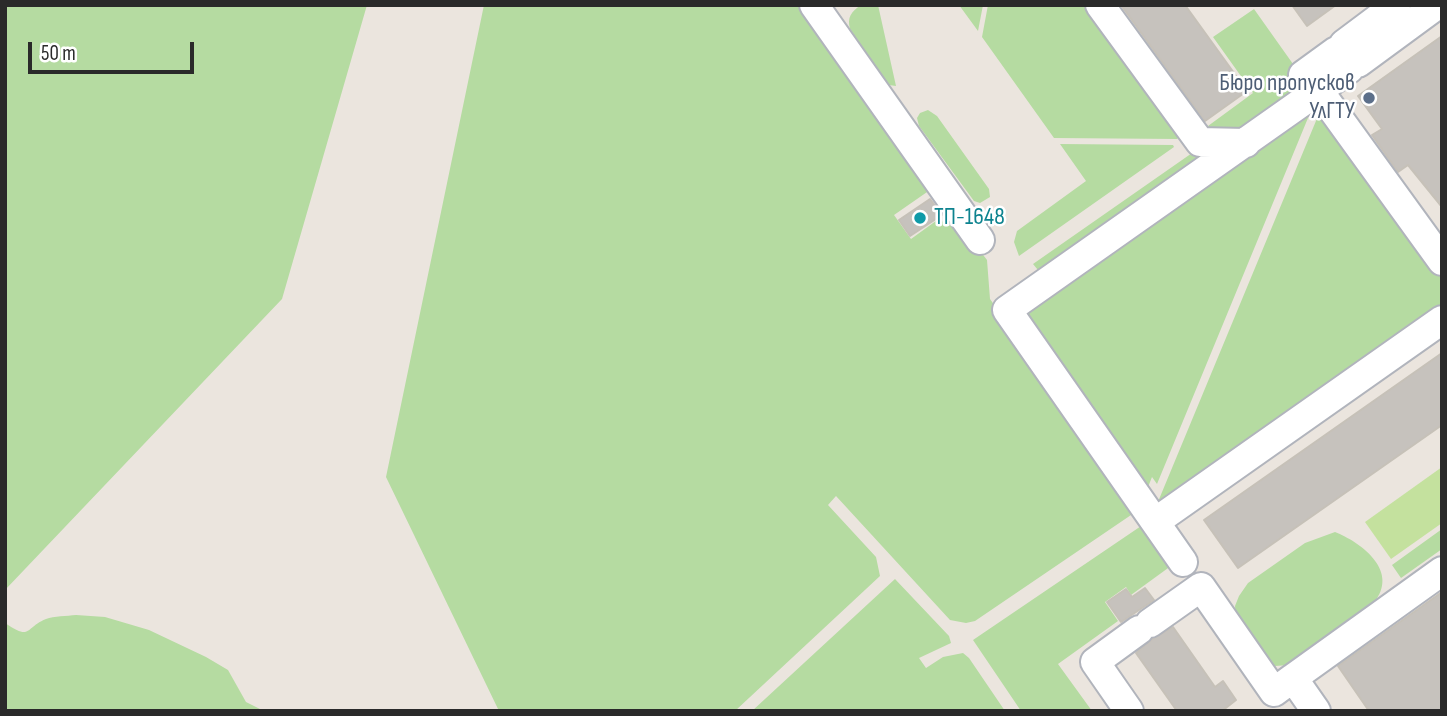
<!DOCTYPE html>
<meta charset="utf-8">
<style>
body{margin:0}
#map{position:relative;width:1447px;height:716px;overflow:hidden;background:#ebe5de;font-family:"Sofia Sans Condensed",sans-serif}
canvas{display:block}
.frame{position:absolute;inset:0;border:7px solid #2a2a2a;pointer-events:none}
.scale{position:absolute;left:28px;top:42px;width:166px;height:32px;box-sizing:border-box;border:4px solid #2a2a2a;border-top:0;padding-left:9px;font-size:21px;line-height:24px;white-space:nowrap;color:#2a2a2a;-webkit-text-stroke:5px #fff;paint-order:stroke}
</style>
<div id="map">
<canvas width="1447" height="716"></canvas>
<div class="frame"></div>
<div class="scale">50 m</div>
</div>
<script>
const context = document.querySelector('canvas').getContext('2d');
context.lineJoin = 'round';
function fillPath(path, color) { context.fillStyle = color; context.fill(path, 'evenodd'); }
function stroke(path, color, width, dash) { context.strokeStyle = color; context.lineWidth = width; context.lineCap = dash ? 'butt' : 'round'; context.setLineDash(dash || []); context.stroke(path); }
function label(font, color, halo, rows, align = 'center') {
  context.font = font + ' "Sofia Sans Condensed",sans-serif'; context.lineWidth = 5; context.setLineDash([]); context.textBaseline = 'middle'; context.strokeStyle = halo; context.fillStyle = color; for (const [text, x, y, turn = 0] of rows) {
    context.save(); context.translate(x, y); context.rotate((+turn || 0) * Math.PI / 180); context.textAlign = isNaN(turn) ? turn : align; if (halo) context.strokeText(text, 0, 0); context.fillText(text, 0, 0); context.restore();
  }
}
const green = new Path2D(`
 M 5,5 L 367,5 L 282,299 L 5,590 Z
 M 484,5 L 807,5 L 930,190 L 894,215 L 911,239 L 940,218 L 945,225 L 961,226 L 987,260 L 990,299 L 1136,505 L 1134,513 L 975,621 L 966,623 L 950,620 L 836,496 L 828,505 L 876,557 L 880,576 L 735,711 L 499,711 L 386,477 Z
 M 861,5 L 878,5 L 896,86 L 889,85 L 850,29 C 847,17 851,12 861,5 Z
 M 959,5 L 983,5 L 978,31 Z
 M 988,5 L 1092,5 L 1185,132 L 1177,139 L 1054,138 L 982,37 Z
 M 1254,9 L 1310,88 L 1042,275 L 1033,264 L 1215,137 L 1208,126 L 1253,93 L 1213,37 Z
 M 1315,101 L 1157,484 L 1152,477 L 1148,487 L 1025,311 Z
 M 1323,104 L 1442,271 L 1442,308 L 1155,509 Z
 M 928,110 L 937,116 L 989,189 L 990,197 L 980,203 L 974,201 L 919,126 L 917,118 L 920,113 Z
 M 1060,144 L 1173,145 L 1174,147 L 1019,256 L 1014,242 L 1017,231 L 1086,181 Z
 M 1147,522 L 1175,563 L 1131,595 L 1126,587 L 1105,602 L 1118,621 L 1058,664 L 1092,711 L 1021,711 L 973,640 Z
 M 1442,529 L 1442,549 L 1401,578 L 1392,565 Z
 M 1335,532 C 1360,542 1398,569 1376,600 C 1363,619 1311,649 1289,665 L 1275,666 L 1264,658 L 1236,621 L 1235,606 L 1239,596 L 1248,583 L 1305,543 Z
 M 895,579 L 949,636 L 951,643 L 919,658 L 926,668 L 943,657 L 963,653 L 969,658 L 1005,711 L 752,711 Z
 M 76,615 L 105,617 L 149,630 L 206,657 L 228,670 L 246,702 L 264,711 L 5,711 L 5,623 C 32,641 24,628 46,619 C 54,616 67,616 76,615 Z`);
const pitch = new Path2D(`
 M 1442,467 L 1442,523 L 1391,559 L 1365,522 Z`);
const building = new Path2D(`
 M 1121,5 L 1185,5 L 1247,91 L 1205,121 Z
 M 1292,5 L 1336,5 L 1307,26 Z
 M 1442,36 L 1442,207 L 1408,165 L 1398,172 L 1372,135 L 1382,129 L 1358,96 Z
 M 930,199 L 942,215 L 910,236 L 899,220 Z
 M 1442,353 L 1442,425 L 1238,568 L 1204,520 Z
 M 1145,588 L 1154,600 L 1121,622 L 1107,602 L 1126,589 L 1132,597 Z
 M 1442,592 L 1442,711 L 1369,711 L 1338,666 Z
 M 1173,627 L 1215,687 L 1223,681 L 1236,700 L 1222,711 L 1177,711 L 1136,653 L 1152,639 Z`);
const minor = new Path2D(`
 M 814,5 L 980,240
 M 1100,5 L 1200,142 L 1246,143
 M 1344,44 L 1396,5
 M 1358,63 L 1437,5
 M 1303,75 L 1336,51
 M 1319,91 L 1442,261
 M 1155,522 L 1442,320
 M 1183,562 L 1007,310 L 1349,69
 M 1150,623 L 1201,587 L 1274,692 L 1293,678 L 1316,711
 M 1293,678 L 1442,571
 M 1129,711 L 1095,662 L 1139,630`);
const markers = [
 [1369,98,7,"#5c6f8a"],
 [920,218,7,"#0f9aa8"]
];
const serviceNames = [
 ["Бюро пропусков",1355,84],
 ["УлГТУ",1355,112]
];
const cultureNames = [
 ["ТП-1648",934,218]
];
fillPath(green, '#b5dba1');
fillPath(pitch, '#c4e19e');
fillPath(building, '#c6c2bd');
stroke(building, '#c6c1b8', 2);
stroke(minor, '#b1b4bc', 32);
stroke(minor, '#fff', 28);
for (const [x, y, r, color] of markers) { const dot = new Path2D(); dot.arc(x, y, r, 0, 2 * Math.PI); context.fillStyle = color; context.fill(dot); stroke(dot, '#fff', 2.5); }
label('24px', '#4e5e75', '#fff', serviceNames, 'right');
label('24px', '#0d838f', '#fff', cultureNames, 'left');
</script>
